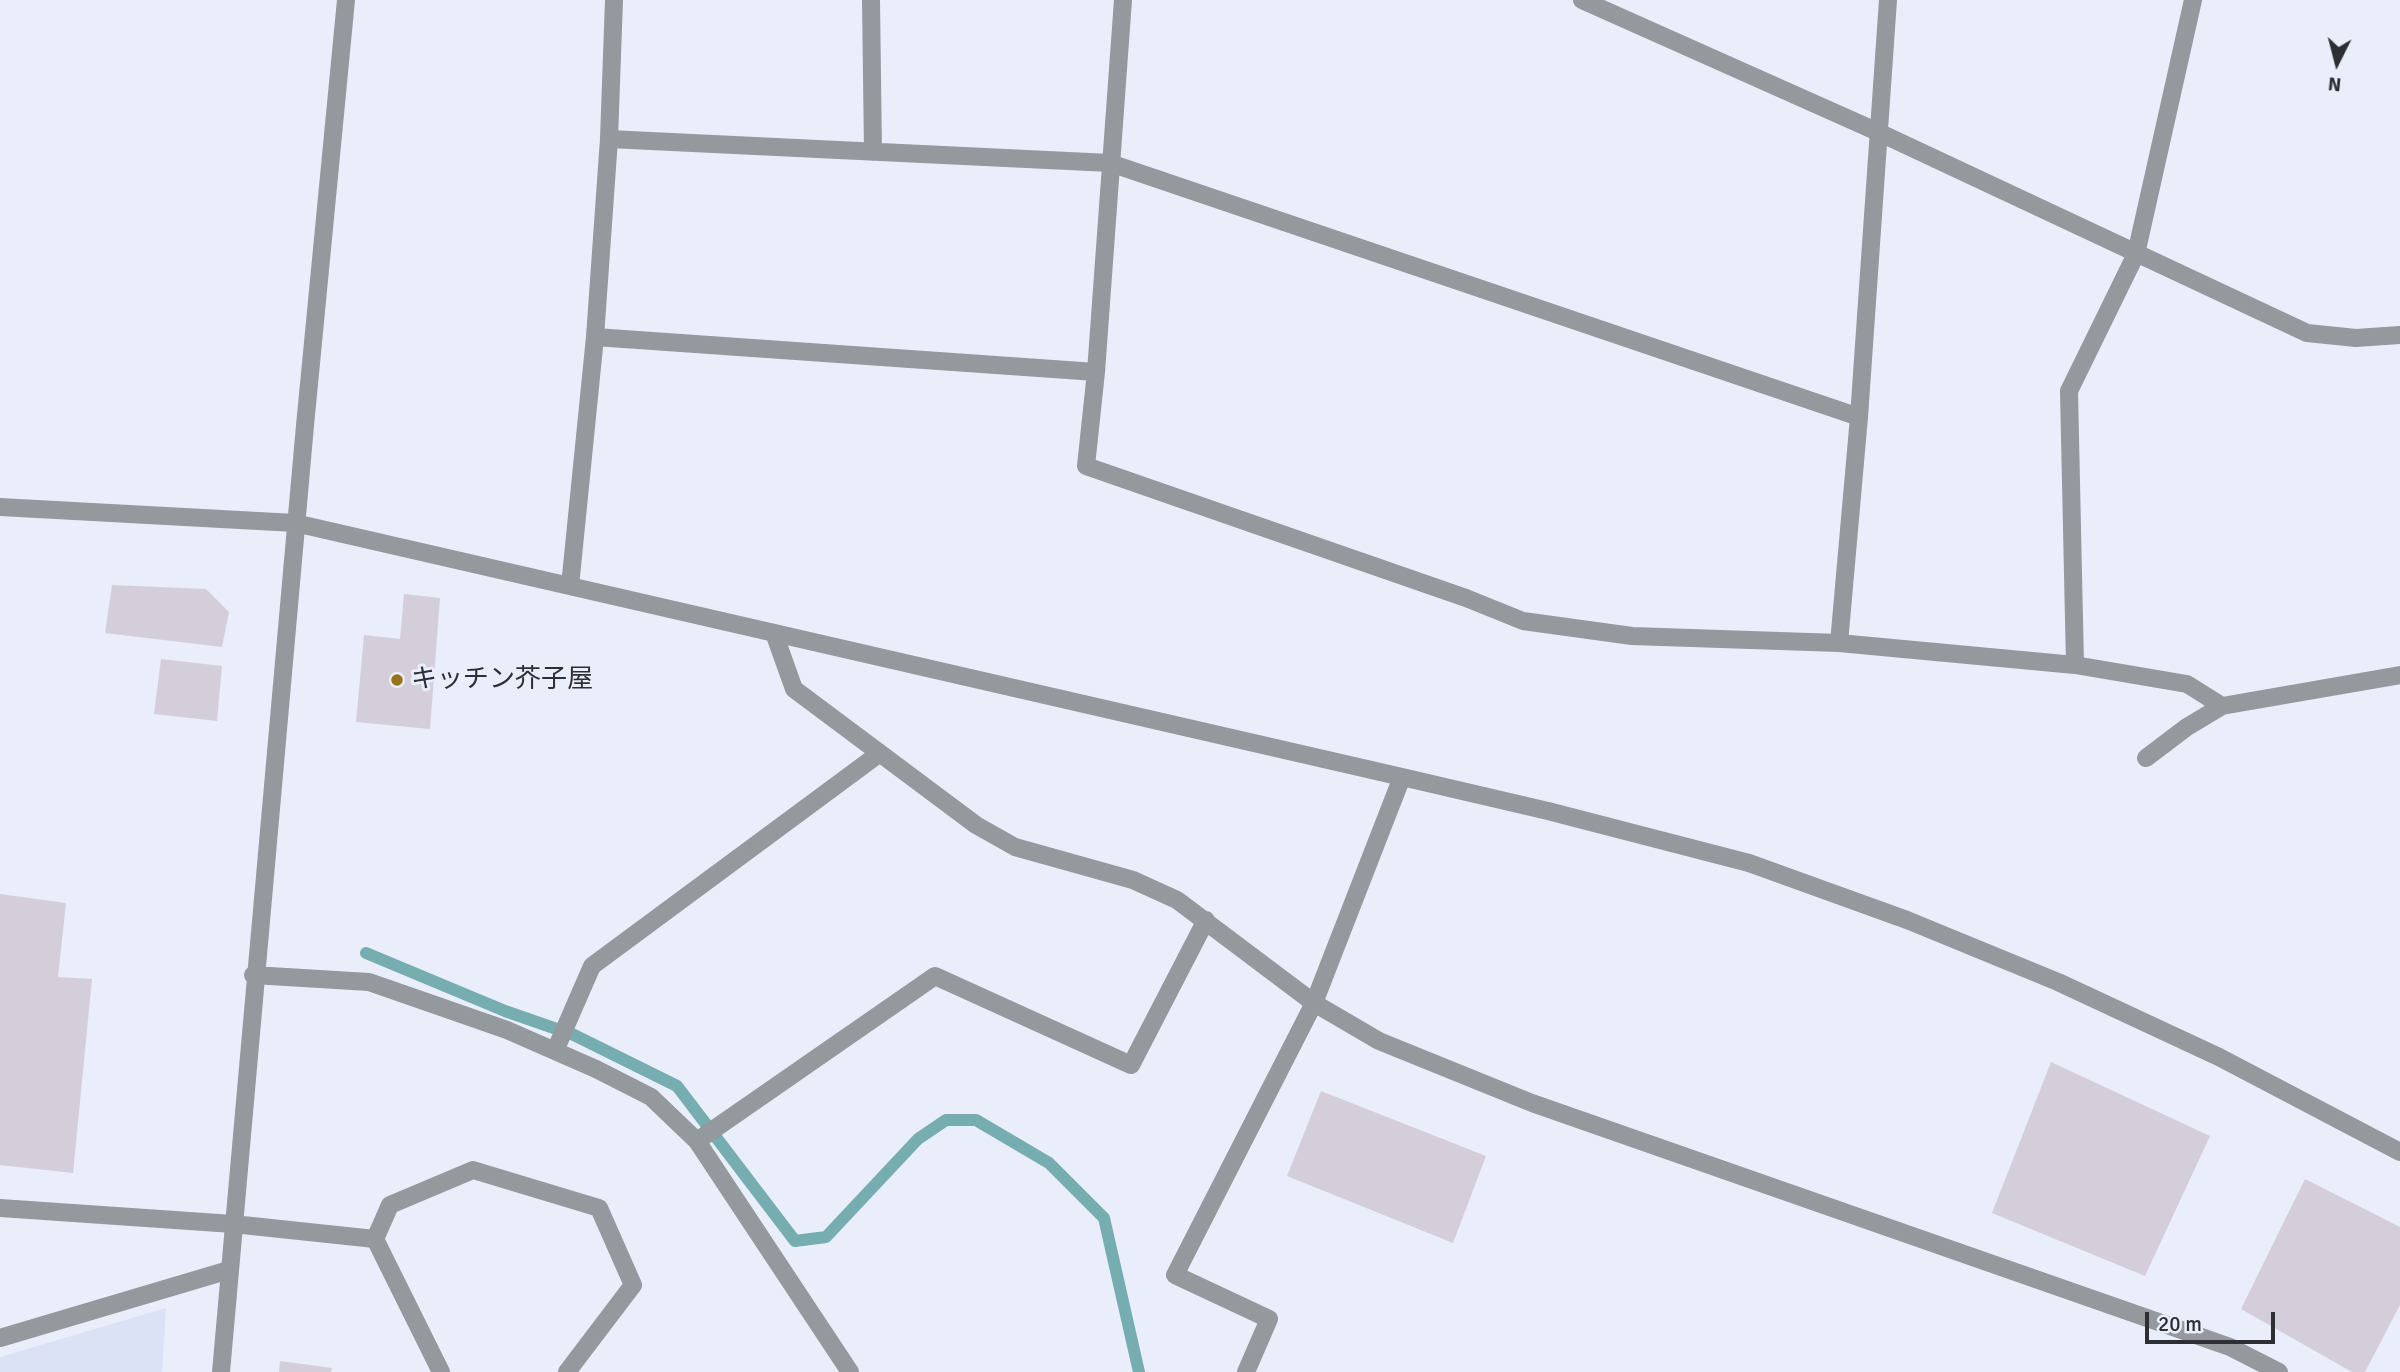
<!DOCTYPE html>
<meta charset="utf-8">
<style>
body{margin:0}
#map{position:relative;width:2400px;height:1372px;overflow:hidden;background:#e9eefa;font-family:Signika,sans-serif}
canvas{display:block}
.north{position:absolute;left:2302px;top:28px;width:70px;height:70px;-webkit-text-stroke:5px #e9eefa;paint-order:stroke;rotate:186deg;font-size:19px;font-weight:700;line-height:28px;text-align:center;color:#2d2f34}
.north::after{content:'';display:block;margin:auto;width:24px;height:32px;background:#2d2f34;clip-path:polygon(50% 0,100% 100%,50% 72%,0 100%)}
.scale{position:absolute;left:2145px;top:1312px;width:130px;height:32px;box-sizing:border-box;border:4px solid #2d2f34;border-top:0;padding-left:9px;font-size:21px;line-height:24px;white-space:nowrap;color:#2d2f34;-webkit-text-stroke:5px #e9eefa;paint-order:stroke}
</style>
<div id="map">
<canvas width="2400" height="1372"></canvas>
<div class="north">N</div>
<div class="scale">20 m</div>
</div>
<script>
const context = document.querySelector('canvas').getContext('2d');
context.lineJoin = 'round';
function fillPath(path, color) { context.fillStyle = color; context.fill(path, 'evenodd'); }
function stroke(path, color, width, dash) { context.strokeStyle = color; context.lineWidth = width; context.lineCap = dash ? 'butt' : 'round'; context.setLineDash(dash || []); context.stroke(path); }
function label(font, color, halo, rows, align = 'center') {
  context.font = font + ' Signika,"Noto Sans JP",sans-serif'; context.lineWidth = 6; context.setLineDash([]); context.textBaseline = 'middle'; context.strokeStyle = halo; context.fillStyle = color; for (const [text, x, y, turn = 0] of rows) {
    context.save(); context.translate(x, y); context.rotate((+turn || 0) * Math.PI / 180); context.textAlign = isNaN(turn) ? turn : align; if (halo) context.strokeText(text, 0, 0); context.fillText(text, 0, 0); context.restore();
  }
}
const built = new Path2D(`
 M 166,1308 L 162,1372 L 0,1372 L 0,1357 Z`);
const stream = new Path2D(`
 M 366,953 L 505,1011 L 574,1035 L 677,1086 L 795,1241 L 826,1237 L 918,1139 L 946,1120 L 976,1120 L 1049,1163 L 1104,1218 L 1139,1372`);
const building = new Path2D(`
 M 112,585 L 206,589 L 229,612 L 222,647 L 105,633 Z
 M 404,594 L 440,598 L 430,729 L 356,722 L 364,635 L 400,639 Z
 M 161,659 L 222,666 L 217,721 L 154,714 Z
 M 0,894 L 66,903 L 58,977 L 92,979 L 73,1173 L 0,1165 Z
 M 2051,1062 L 2210,1136 L 2145,1276 L 1992,1213 Z
 M 1321,1091 L 1486,1156 L 1453,1243 L 1287,1176 Z
 M 2305,1179 L 2400,1227 L 2400,1305 L 2365,1372 L 2352,1372 L 2241,1309 Z
 M 280,1361 L 332,1368 L 331,1372 L 279,1372 Z`);
const minor = new Path2D(`
 M 871,0 L 873,152
 M 1123,0 L 1096,372 L 1086,466 L 1466,598 L 1523,621 L 1632,636 L 1839,643 L 2075,665 L 2187,684 L 2222,706
 M 1582,0 L 1878,132 L 2307,333 L 2356,338 L 2400,335
 M 609,139 L 1110,163 L 1859,417
 M 595,337 L 1096,372
 M 0,507 L 295,523 L 1402,777 L 1548,811 L 1749,863 L 1907,920 L 2058,982 L 2219,1057 L 2400,1152
 M 570,586 L 595,337 L 609,139 L 614,0
 M 774,633 L 794,689 L 976,825 L 1015,847 L 1133,880 L 1177,900 L 1314,1003 L 1379,1041 L 1532,1103 L 2230,1347 L 2279,1372
 M 1839,643 L 1859,417 L 1888,0
 M 2075,665 L 2069,391 L 2136,254 L 2193,0
 M 2146,758 L 2187,727 L 2222,706 L 2400,675
 M 253,975 L 369,982 L 507,1030 L 596,1069 L 651,1097 L 697,1141 L 850,1372
 M 555,1051 L 592,966 L 880,753
 M 697,1141 L 935,976 L 1131,1065 L 1206,920
 M 0,1208 L 233,1224 L 375,1239
 M 375,1239 L 390,1205 L 473,1170 L 599,1208 L 633,1285 L 567,1372
 M 375,1239 L 441,1372
 M 0,1338 L 229,1270
 M 221,1372 C 259,914 301,457 346,0
 M 1246,1372 L 1269,1319 L 1175,1275 L 1314,1003 L 1402,777`);
const markers = [
 [397,680,7,"#99721e"]
];
const poiNames = [
 ["キッチン芥子屋",411,680]
];
fillPath(built, '#dbe2f6');
stroke(stream, '#76adb1', 12);
fillPath(building, '#d4cedb');
stroke(minor, '#93999c', 18);
for (const [x, y, r, color] of markers) { const dot = new Path2D(); dot.arc(x, y, r, 0, 2 * Math.PI); context.fillStyle = color; context.fill(dot); stroke(dot, '#e9eefa', 2.5); }
label('26px', '#2d2f34', '#e9eefa', poiNames, 'left');
</script>
